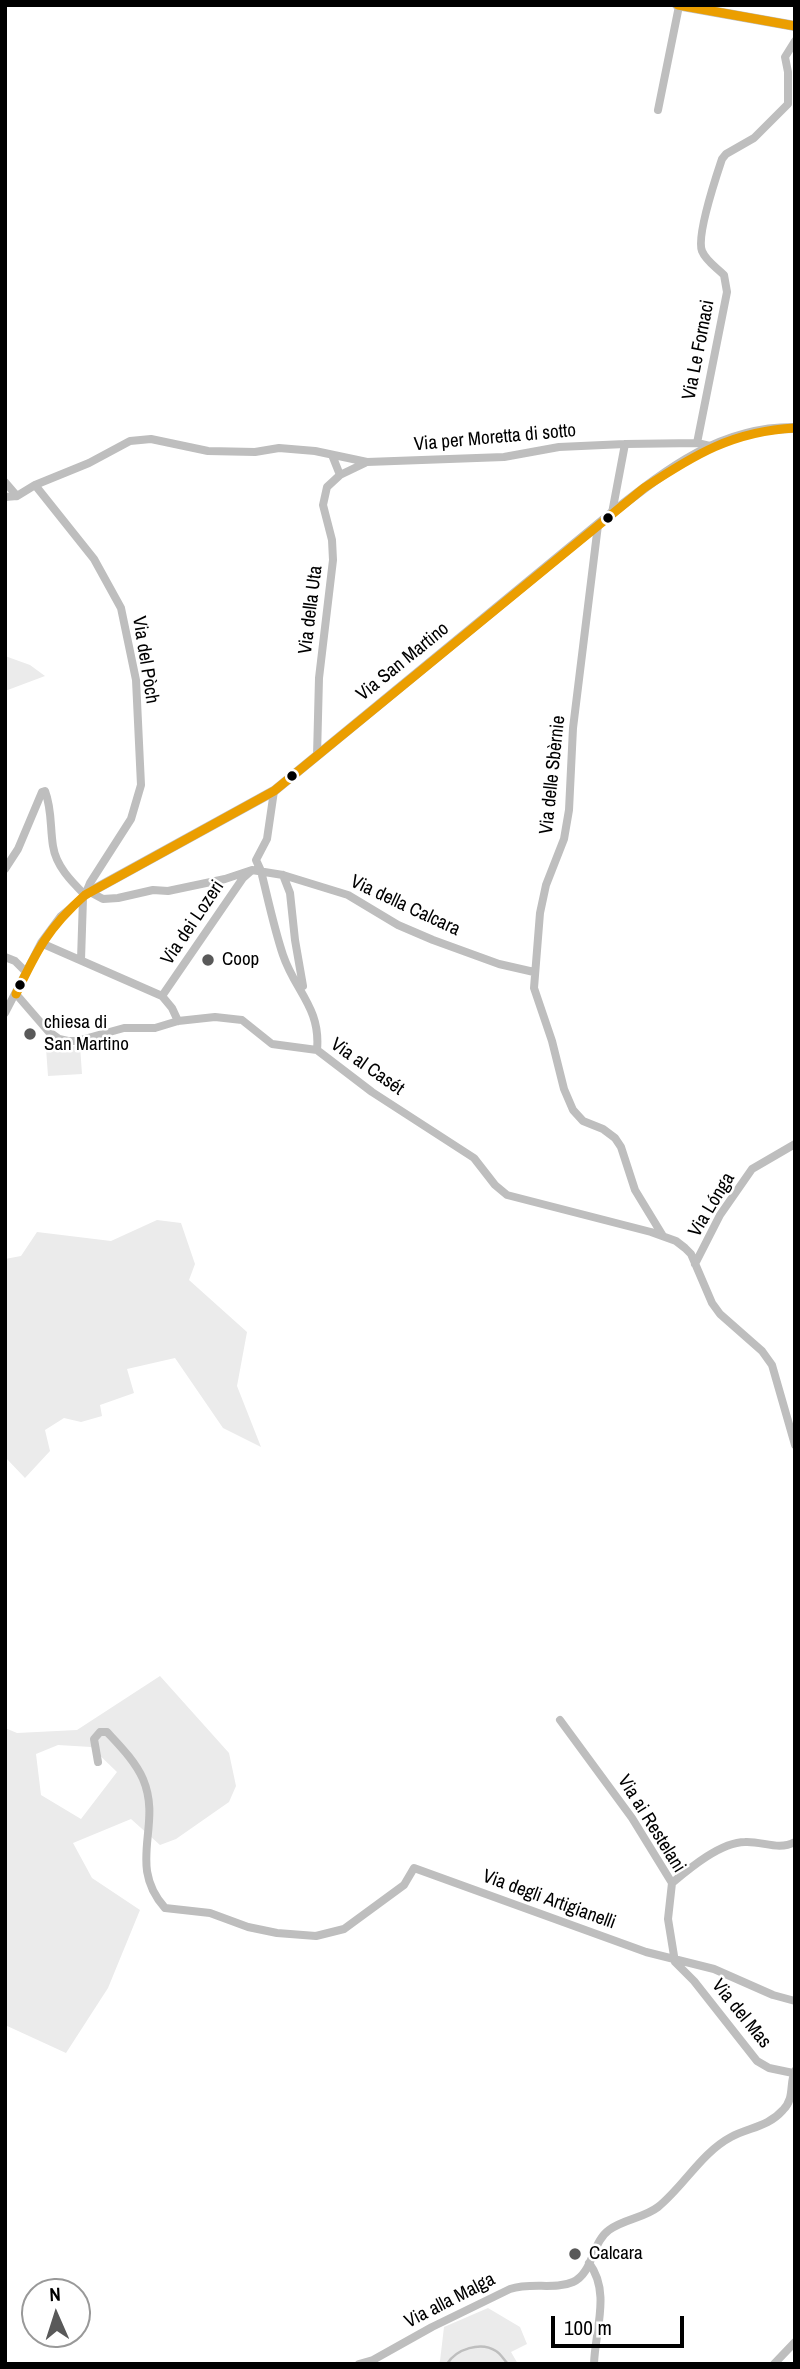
<!DOCTYPE html>
<meta charset="utf-8">
<style>
body{margin:0}
#map{position:relative;width:800px;height:2369px;overflow:hidden;background:#fff;font-family:"Archivo Narrow",sans-serif}
canvas{display:block}
.frame{position:absolute;inset:0;border:7px solid #000;pointer-events:none}
.north{position:absolute;left:21px;top:2278px;width:70px;height:70px;box-sizing:border-box;background:#fff;border:2px solid #999;border-radius:50%;rotate:357deg;font-size:19px;font-weight:700;line-height:28px;text-align:center;color:#000}
.north::after{content:'';display:block;margin:auto;width:24px;height:32px;background:#595959;clip-path:polygon(50% 0,100% 100%,50% 72%,0 100%)}
.scale{position:absolute;left:551px;top:2316px;width:133px;height:32px;box-sizing:border-box;border:4px solid #000;border-top:0;padding-left:9px;font-size:21px;line-height:24px;white-space:nowrap;color:#000;-webkit-text-stroke:5px #fff;paint-order:stroke}
</style>
<div id="map">
<canvas width="800" height="2369"></canvas>
<div class="frame"></div>
<div class="north">N</div>
<div class="scale">100 m</div>
</div>
<script>
const context = document.querySelector('canvas').getContext('2d');
context.lineJoin = 'round';
function fillPath(path, color) { context.fillStyle = color; context.fill(path, 'evenodd'); }
function stroke(path, color, width, dash) { context.strokeStyle = color; context.lineWidth = width; context.lineCap = dash ? 'butt' : 'round'; context.setLineDash(dash || []); context.stroke(path); }
function label(font, color, halo, rows, align = 'center') {
  context.font = font + ' "Archivo Narrow",sans-serif'; context.lineWidth = 5; context.setLineDash([]); context.textBaseline = 'middle'; context.strokeStyle = halo; context.fillStyle = color; for (const [text, x, y, turn = 0] of rows) {
    context.save(); context.translate(x, y); context.rotate((+turn || 0) * Math.PI / 180); context.textAlign = isNaN(turn) ? turn : align; if (halo) context.strokeText(text, 0, 0); context.fillText(text, 0, 0); context.restore();
  }
}
const green = new Path2D(`
 M 5,656 L 30,665 L 45,676 L 5,691 Z
 M 80,1046 L 82,1074 L 48,1076 L 46,1048 Z
 M 157,1220 L 181,1223 L 195,1264 L 189,1280 L 247,1332 L 237,1386 L 261,1447 L 223,1428 L 175,1358 L 127,1369 L 134,1393 L 100,1405 L 102,1416 L 81,1422 L 64,1418 L 45,1430 L 50,1451 L 25,1478 L 5,1457 L 5,1259 L 21,1256 L 37,1232 L 111,1241 Z
 M 160,1676 L 229,1753 L 236,1786 L 229,1802 L 176,1839 L 160,1845 L 131,1819 L 73,1843 L 92,1878 L 140,1910 L 108,1988 L 66,2053 L 5,2025 L 5,1728 L 17,1733 L 77,1730 ZM 58,1745 L 91,1747 L 117,1772 L 81,1819 L 41,1795 L 36,1754 Z
 M 488,2308 L 520,2327 L 527,2344 L 511,2352 L 518,2364 L 438,2364 L 440,2361 L 444,2327 Z`);
const stream = new Path2D(`
 M 447,2364 C 456,2349 481,2341 496,2351 C 501,2354 504,2360 508,2364`);
const minor = new Path2D(`
 M 658,110 L 679,6
 M 697,443 L 727,292 L 724,275 C 716,267 706,261 702,251 C 696,236 716,177 722,159 L 726,154 L 754,138 L 788,104 L 788,72 L 785,57 L 795,41
 M 332,455 L 340,475
 M 5,482 L 17,496
 M 5,497 L 17,496 L 35,485 L 89,463 L 130,441 L 151,439 L 208,451 L 255,452 L 279,448 L 315,451 L 367,462 L 504,457 L 559,447 L 625,444 L 697,443 L 710,446
 M 612,513 L 625,444
 M 598,525 L 573,728 L 569,810 L 564,839 L 546,885 L 540,913 L 534,988 L 552,1041 L 564,1089 L 573,1110 L 583,1121 L 603,1129 L 615,1138 L 621,1147 L 635,1190 L 663,1236
 M 317,756 L 319,678 L 333,560 L 332,540 L 323,505 L 327,487 L 340,475 L 365,463
 M 274,791 L 267,839 L 256,860 L 261,871 C 268,899 274,928 283,955 C 295,991 321,1008 317,1050
 M 5,869 L 18,849 L 42,792 L 45,791 C 52,809 50,827 53,846 C 56,866 71,881 85,895 L 90,883 L 131,819 L 141,785 L 136,680 L 121,608 L 94,559 L 35,485
 M 283,875 L 290,893 L 295,940 L 303,986
 M 41,943 L 162,996 L 172,1008 L 178,1021
 M 5,957 L 15,961 L 25,971
 M 81,960 L 83,898
 M 16,994 L 48,1031 L 59,1039 L 68,1041 L 77,1041 L 124,1028 L 155,1028 L 178,1021 L 215,1017 L 242,1020 L 272,1044 L 317,1050 L 372,1092 L 474,1158 L 495,1185 L 507,1195 L 651,1232 L 676,1241 L 685,1248 L 691,1254 L 712,1303 L 720,1314 L 762,1351 L 772,1365 L 795,1445
 M 162,996 L 243,878 L 251,871
 M 5,1013 L 41,943 L 61,916 L 90,892 L 103,899 L 118,898 L 153,890 L 168,891 L 225,879 L 252,870 L 283,875 L 348,895 L 398,925 L 433,940 L 499,964 L 534,972
 M 695,1264 L 720,1215 L 752,1169 L 795,1144
 M 560,1720 L 632,1818 L 672,1883 L 668,1919 L 675,1962 L 694,1981 L 757,2061 L 769,2068 L 793,2073
 M 98,1762 L 94,1739 L 100,1732 L 107,1732 C 120,1746 135,1761 143,1779 C 163,1826 126,1864 165,1908 L 210,1913 L 248,1927 L 277,1933 L 316,1936 L 344,1929 L 404,1885 L 414,1868 L 646,1952 L 714,1969 L 773,1995 L 795,2001
 M 672,1883 C 690,1868 721,1842 745,1842 C 763,1841 778,1851 795,1842
 M 589,2263 C 611,2292 595,2330 594,2364
 M 359,2364 L 373,2360 L 432,2327 L 510,2289 C 531,2282 555,2290 573,2282 C 593,2273 592,2242 609,2230 C 624,2219 644,2218 658,2207 C 684,2186 701,2153 731,2137 C 750,2127 768,2127 783,2110 C 795,2098 789,2084 795,2071
 M 774,2364 L 795,2342`);
const tertiary = new Path2D(`
 M 677,5 L 795,26
 M 90,892 L 274,791 L 612,513 C 668,469 721,427 795,428`);
const bus1 = new Path2D(`
 M 678,5 L 795,26
 M 16,994 C 37,950 48,928 85,895 L 274,791 L 644,488 C 694,455 733,431 795,428`);
const markers = [
 [608,518,6,"#000"],
 [292,776,6,"#000"],
 [208,960,7,"#595959"],
 [20,985,6,"#000"],
 [30,1034,7,"#595959"],
 [575,2254,7,"#595959"]
];
const streetNames = [
 ["Via Le Fornaci",699,350,-79],
 ["Via per Moretta di sotto",495,438,-5],
 ["Via della Uta",311,610,-83],
 ["Via del Pòch",145,660,81],
 ["Via San Martino",403,662,-39],
 ["Via delle Sbèrnie",553,775,-84],
 ["Via della Calcara",405,906,25],
 ["Via dei Lozeri",193,923,-56],
 ["Via al Casét",367,1067,35],
 ["Via Lónga",712,1205,-59],
 ["Via ai Restelani",651,1824,58],
 ["Via degli Artigianelli",549,1900,20],
 ["Via del Mas",741,2014,51],
 ["Via alla Malga",450,2301,-27]
];
const poiNames = [
 ["Coop",222,960],
 ["chiesa di",44,1023],
 ["San Martino",44,1045],
 ["Calcara",589,2254]
];
fillPath(green, '#ebebeb');
stroke(stream, '#bebebe', 2.5);
stroke(minor, '#bebebe', 8);
stroke(tertiary, '#bebebe', 10);
stroke(bus1, '#eb9e00', 9);
for (const [x, y, r, color] of markers) { const dot = new Path2D(); dot.arc(x, y, r, 0, 2 * Math.PI); context.fillStyle = color; context.fill(dot); stroke(dot, '#fff', 2.5); }
label('19px', '#000', '#fff', streetNames);
label('19px', '#000', '#fff', poiNames, 'left');
</script>
